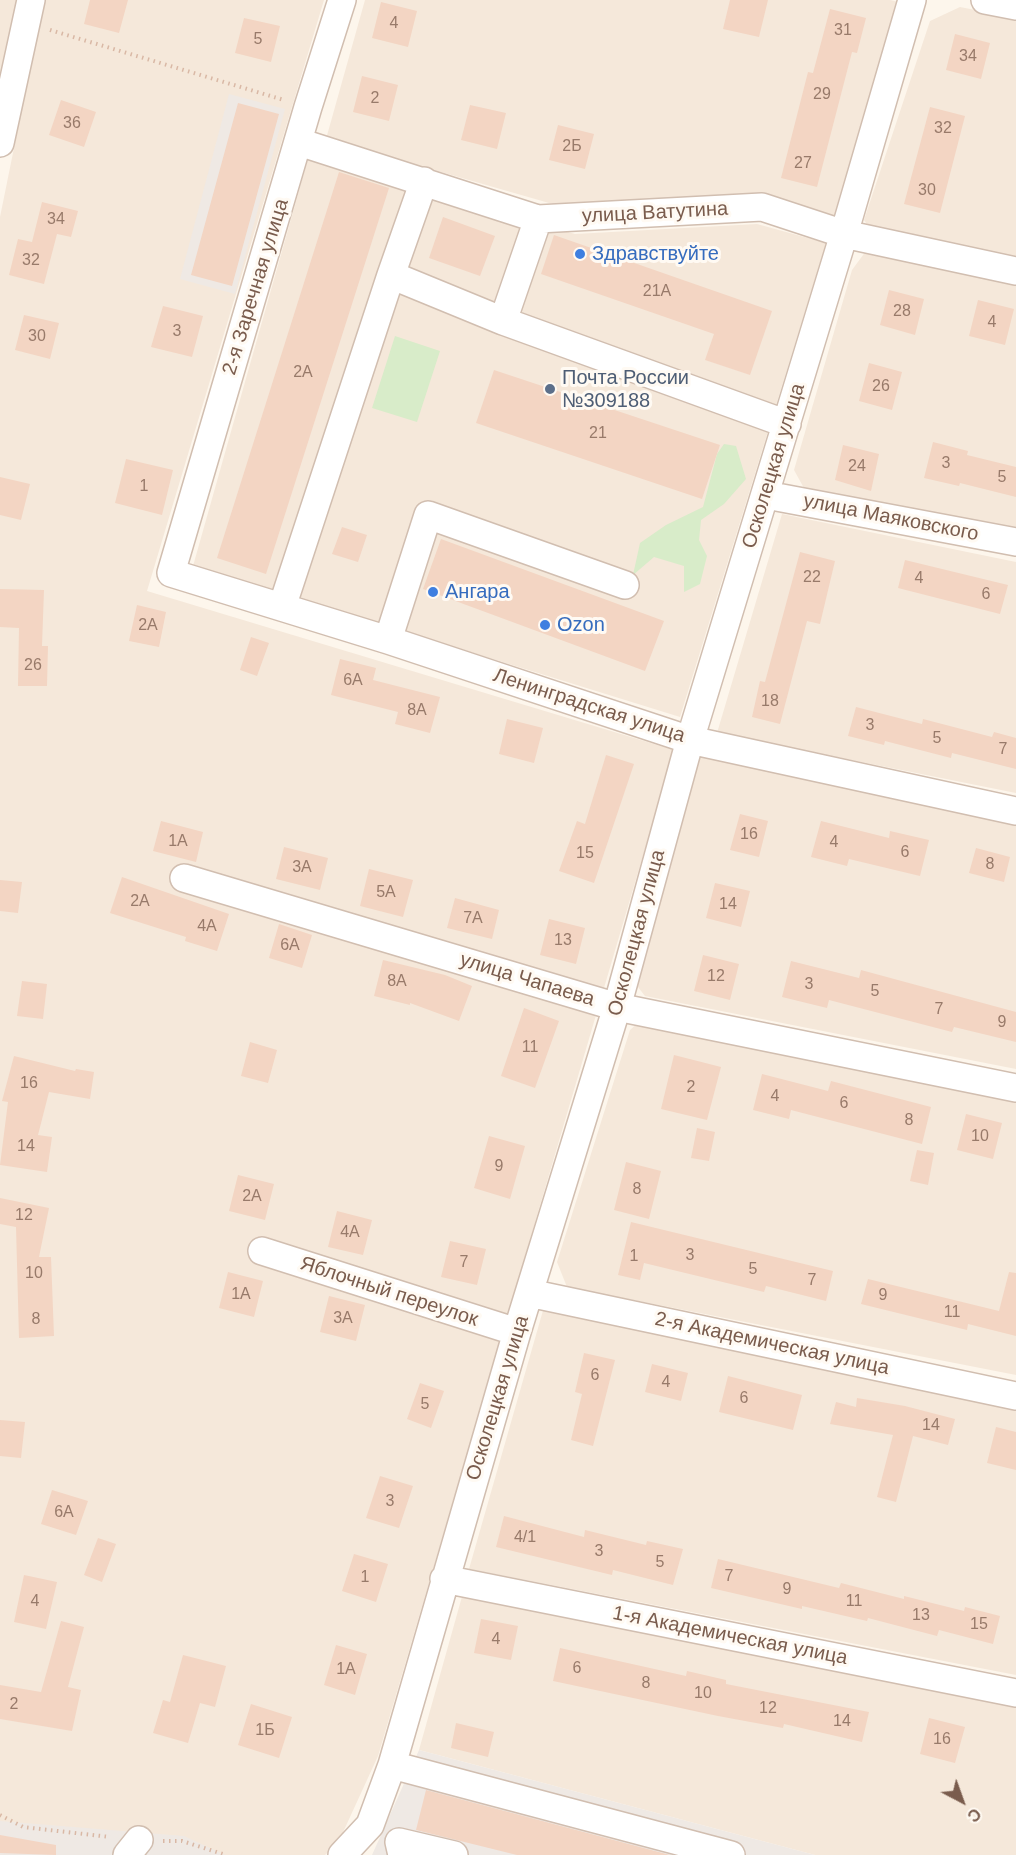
<!DOCTYPE html>
<meta charset="utf-8">
<style>
body{margin:0}
#map{position:relative;width:1016px;height:1855px;overflow:hidden;background:#fdf6ec;font-family:Helvetica,sans-serif}
canvas{display:block}
.north{position:absolute;left:932px;top:1771px;width:60px;height:60px;-webkit-text-stroke:4px #fffaf3;paint-order:stroke;rotate:139deg;font-size:16px;font-weight:700;line-height:24px;text-align:center;color:#7a5c4d}
.north::after{content:'';display:block;margin:auto;width:21px;height:27px;background:#7a5c4d;clip-path:polygon(50% 0,100% 100%,50% 72%,0 100%)}
</style>
<div id="map">
<canvas width="1016" height="1855"></canvas>
<div class="north">С</div>
</div>
<script>
const context = document.querySelector('canvas').getContext('2d');
context.lineJoin = 'round';
function fillPath(path, color) { context.fillStyle = color; context.fill(path, 'evenodd'); }
function stroke(path, color, width, dash) { context.strokeStyle = color; context.lineWidth = width; context.lineCap = dash ? 'butt' : 'round'; context.setLineDash(dash || []); context.stroke(path); }
function label(font, color, halo, rows, align = 'center') {
  context.font = font + ' Helvetica,sans-serif'; context.lineWidth = 6; context.setLineDash([]); context.textBaseline = 'middle'; context.strokeStyle = halo; context.fillStyle = color; for (const [text, x, y, turn = 0] of rows) {
    context.save(); context.translate(x, y); context.rotate((+turn || 0) * Math.PI / 180); context.textAlign = isNaN(turn) ? turn : align; if (halo) context.strokeText(text, 0, 0); context.fillText(text, 0, 0); context.restore();
  }
}
const residential = new Path2D(`
 M 0,0 L 19,0 L 0,102 Z
 M 44,0 L 324,0 L 147,591 L 674,750 L 378,1756 L 339,1841 L 325,1855 L 209,1855 L 0,1834 L 0,217 Z
 M 365,0 L 890,0 L 899,2 L 836,219 L 570,209 L 326,139 Z
 M 960,7 L 1016,18 L 1016,263 L 874,234 L 864,220 L 930,21 Z
 M 308,159 L 575,234 L 757,224 L 826,243 L 680,717 L 193,566 Z
 M 866,251 L 1016,282 L 1016,530 L 805,490 L 794,470 L 852,270 Z
 M 782,514 L 1016,562 L 1016,793 L 717,733 Z
 M 704,754 L 1016,823 L 1016,1069 L 645,996 L 634,982 L 698,761 Z
 M 640,1021 L 1016,1099 L 1016,1375 L 567,1287 L 557,1262 L 630,1030 Z
 M 544,1307 L 1016,1402 L 1016,1675 L 469,1569 Z
 M 463,1593 L 1016,1707 L 1016,1855 L 815,1855 L 419,1750 Z`);
const industrial = new Path2D(`
 M 229,94 L 285,109 L 235,294 L 180,279 Z
 M 419,1750 L 815,1855 L 372,1855 Z
 M 0,1821 L 184,1836 L 225,1855 L 0,1855 Z`);
const green = new Path2D(`
 M 395,336 L 440,351 L 417,422 L 372,408 Z
 M 724,444 L 736,446 L 746,479 L 724,504 L 701,520 L 699,540 L 707,556 L 700,584 L 684,592 L 684,566 L 654,557 L 633,575 L 640,543 L 666,525 L 703,507 L 717,454 Z`);
const building = new Path2D(`
 M 90,0 L 128,0 L 119,33 L 84,24 Z
 M 730,0 L 768,0 L 759,37 L 723,29 Z
 M 381,2 L 417,11 L 408,47 L 372,38 Z
 M 830,9 L 866,18 L 857,53 L 852,52 L 817,187 L 781,178 L 808,72 L 813,73 Z
 M 244,18 L 280,26 L 271,62 L 235,53 Z
 M 955,34 L 990,43 L 981,79 L 946,70 Z
 M 362,76 L 398,85 L 389,121 L 353,112 Z
 M 61,100 L 96,112 L 84,147 L 49,135 Z
 M 238,103 L 279,114 L 232,286 L 191,275 Z
 M 470,105 L 506,113 L 497,149 L 461,140 Z
 M 930,107 L 965,116 L 940,213 L 904,204 Z
 M 558,125 L 594,134 L 585,169 L 549,160 Z
 M 339,172 L 389,188 L 266,574 L 217,558 Z
 M 42,202 L 78,211 L 71,237 L 57,234 L 44,284 L 9,275 L 18,239 L 32,242 Z
 M 443,217 L 495,236 L 480,276 L 429,258 Z
 M 554,235 L 772,311 L 750,375 L 705,360 L 714,334 L 541,274 Z
 M 889,290 L 924,299 L 915,335 L 880,325 Z
 M 978,300 L 1014,309 L 1005,345 L 969,336 Z
 M 163,306 L 203,316 L 192,357 L 151,347 Z
 M 24,315 L 59,323 L 50,359 L 15,350 Z
 M 869,363 L 902,372 L 892,410 L 859,401 Z
 M 494,370 L 720,445 L 702,499 L 476,423 Z
 M 933,442 L 968,451 L 967,455 L 1016,467 L 1016,497 L 960,483 L 959,486 L 924,478 Z
 M 843,445 L 879,454 L 871,491 L 835,480 Z
 M 126,459 L 173,470 L 162,515 L 115,503 Z
 M 0,477 L 30,484 L 21,520 L 0,515 Z
 M 342,527 L 367,535 L 358,562 L 332,554 Z
 M 441,539 L 664,621 L 645,671 L 423,589 Z
 M 800,552 L 835,561 L 820,624 L 807,621 L 780,724 L 752,717 L 760,681 L 765,682 Z
 M 905,560 L 1008,585 L 1000,614 L 898,588 Z
 M 0,589 L 44,590 L 42,646 L 48,646 L 47,686 L 18,686 L 19,628 L 0,627 Z
 M 137,605 L 166,612 L 159,647 L 129,641 Z
 M 251,637 L 269,643 L 257,676 L 240,670 Z
 M 340,659 L 376,668 L 373,680 L 440,697 L 430,733 L 395,724 L 398,712 L 331,695 Z
 M 856,707 L 922,724 L 923,719 L 992,737 L 994,732 L 1016,738 L 1016,769 L 952,753 L 951,758 L 885,741 L 884,745 L 848,736 Z
 M 507,719 L 543,728 L 534,763 L 499,754 Z
 M 606,755 L 634,764 L 594,883 L 559,871 L 577,821 L 585,824 Z
 M 740,814 L 768,821 L 759,857 L 730,850 Z
 M 161,821 L 203,832 L 196,862 L 153,851 Z
 M 821,821 L 889,838 L 890,831 L 929,840 L 920,876 L 849,859 L 847,866 L 811,857 Z
 M 284,847 L 328,858 L 320,890 L 276,879 Z
 M 976,848 L 1010,857 L 1004,882 L 969,873 Z
 M 369,869 L 413,880 L 403,917 L 360,906 Z
 M 122,877 L 229,914 L 217,951 L 185,941 L 186,937 L 110,913 Z
 M 0,880 L 22,882 L 18,913 L 0,911 Z
 M 715,883 L 750,891 L 741,927 L 706,918 Z
 M 455,898 L 499,910 L 492,939 L 447,928 Z
 M 549,919 L 585,928 L 576,964 L 540,955 Z
 M 279,924 L 312,935 L 302,968 L 269,958 Z
 M 703,955 L 739,964 L 730,1000 L 694,991 Z
 M 383,960 L 445,975 L 472,986 L 459,1021 L 410,1003 L 410,1005 L 374,996 Z
 M 791,961 L 859,978 L 861,970 L 1016,1012 L 1016,1042 L 954,1027 L 952,1032 L 829,1000 L 827,1008 L 782,997 Z
 M 22,981 L 47,984 L 43,1019 L 17,1016 Z
 M 524,1008 L 559,1021 L 535,1088 L 501,1076 Z
 M 250,1042 L 277,1050 L 268,1083 L 241,1076 Z
 M 674,1055 L 721,1067 L 707,1120 L 661,1109 Z
 M 14,1056 L 75,1071 L 76,1069 L 94,1072 L 90,1099 L 49,1092 L 38,1135 L 52,1137 L 47,1172 L 0,1165 L 8,1102 L 2,1101 Z
 M 762,1074 L 828,1091 L 831,1081 L 931,1107 L 922,1144 L 791,1110 L 789,1119 L 753,1110 Z
 M 966,1114 L 1002,1123 L 993,1159 L 957,1150 Z
 M 697,1128 L 715,1132 L 709,1161 L 691,1158 Z
 M 489,1136 L 525,1146 L 510,1199 L 474,1188 Z
 M 917,1150 L 934,1153 L 928,1185 L 910,1181 Z
 M 626,1162 L 661,1171 L 649,1219 L 614,1210 Z
 M 238,1175 L 274,1184 L 265,1220 L 229,1211 Z
 M 0,1198 L 49,1208 L 39,1257 L 51,1257 L 54,1336 L 19,1338 L 16,1227 L 0,1224 Z
 M 337,1211 L 372,1220 L 363,1255 L 328,1247 Z
 M 631,1222 L 833,1271 L 826,1301 L 766,1286 L 764,1292 L 644,1263 L 640,1280 L 618,1275 Z
 M 450,1241 L 486,1249 L 477,1285 L 441,1277 Z
 M 228,1272 L 263,1281 L 254,1317 L 219,1308 Z
 M 1009,1272 L 1016,1273 L 1016,1336 L 968,1324 L 967,1330 L 861,1304 L 868,1279 L 999,1311 Z
 M 329,1296 L 365,1305 L 356,1341 L 320,1332 Z
 M 584,1353 L 615,1360 L 593,1446 L 571,1440 L 582,1394 L 575,1392 Z
 M 652,1364 L 688,1373 L 681,1401 L 645,1392 Z
 M 728,1376 L 802,1395 L 793,1430 L 719,1412 Z
 M 420,1383 L 444,1391 L 431,1428 L 407,1419 Z
 M 857,1398 L 905,1406 L 955,1419 L 948,1445 L 913,1436 L 896,1502 L 877,1497 L 893,1435 L 830,1424 L 836,1402 L 856,1407 Z
 M 0,1420 L 25,1422 L 21,1458 L 0,1456 Z
 M 996,1427 L 1016,1432 L 1016,1470 L 987,1463 Z
 M 380,1476 L 413,1486 L 399,1528 L 366,1518 Z
 M 52,1490 L 88,1501 L 76,1535 L 41,1524 Z
 M 504,1516 L 584,1537 L 585,1530 L 646,1545 L 647,1541 L 683,1549 L 673,1585 L 613,1570 L 612,1575 L 496,1547 Z
 M 98,1538 L 116,1544 L 102,1582 L 84,1575 Z
 M 354,1554 L 388,1564 L 376,1602 L 342,1591 Z
 M 718,1559 L 839,1588 L 841,1583 L 904,1599 L 904,1596 L 964,1611 L 965,1607 L 1000,1616 L 993,1644 L 939,1630 L 937,1636 L 868,1618 L 867,1621 L 802,1606 L 802,1609 L 711,1588 Z
 M 24,1575 L 57,1582 L 46,1629 L 14,1622 Z
 M 481,1619 L 518,1626 L 511,1660 L 474,1653 Z
 M 61,1621 L 84,1627 L 68,1687 L 81,1690 L 72,1731 L 0,1719 L 0,1685 L 41,1692 Z
 M 336,1645 L 367,1654 L 355,1695 L 324,1685 Z
 M 560,1648 L 686,1676 L 687,1671 L 726,1680 L 726,1684 L 869,1712 L 862,1742 L 784,1724 L 783,1728 L 718,1716 L 553,1681 Z
 M 183,1655 L 226,1666 L 215,1707 L 200,1703 L 188,1743 L 153,1733 L 163,1700 L 170,1702 Z
 M 251,1704 L 292,1717 L 279,1758 L 238,1745 Z
 M 929,1718 L 965,1727 L 955,1763 L 920,1754 Z
 M 456,1723 L 494,1732 L 488,1757 L 451,1748 Z
 M 426,1790 L 670,1855 L 517,1855 L 416,1830 Z
 M 0,1835 L 56,1845 L 56,1855 L 0,1853 Z`);
const path = new Path2D(`
 M 50,30 L 284,100
 M 0,1815 L 23,1827 L 110,1837
 M 163,1841 L 182,1841 L 226,1855`);
const minor = new Path2D(`
 M 342,0 L 308,107 L 171,573 L 388,640 L 690,740 L 1016,811
 M 985,0 L 1016,6
 M 299,142 L 538,219 L 762,207 L 844,234 L 1016,271
 M 0,143 L 31,0
 M 424,181 L 391,275 L 503,321 L 787,424
 M 503,321 L 538,219
 M 766,495 L 1016,542
 M 282,607 L 391,275
 M 388,640 L 428,515 L 625,585
 M 184,878 L 617,1007 L 1016,1088
 M 262,1251 L 517,1332
 M 529,1293 L 1016,1396
 M 444,1579 L 1016,1693
 M 392,1765 L 731,1855
 M 127,1855 L 139,1840
 M 342,1855 L 370,1825 L 392,1765 L 517,1332 L 617,1007 L 690,740 L 844,234 L 912,0
 M 402,1855 L 399,1842 L 454,1855`);
const markers = [
 [580,254,6,"#3f7fe0"],
 [550,389,6,"#5c6f8a"],
 [433,592,6,"#3f7fe0"],
 [545,625,6,"#3f7fe0"]
];
const numberNames = [
 ["4",394,24],
 ["31",843,31],
 ["5",258,40],
 ["34",968,57],
 ["29",822,95],
 ["2",375,99],
 ["36",72,124],
 ["32",943,129],
 ["2Б",572,147],
 ["27",803,164],
 ["30",927,191],
 ["34",56,220],
 ["32",31,261],
 ["21А",657,292],
 ["28",902,312],
 ["4",992,323],
 ["3",177,332],
 ["30",37,337],
 ["2А",303,373],
 ["26",881,387],
 ["21",598,434],
 ["3",946,464],
 ["24",857,467],
 ["5",1002,478],
 ["1",144,487],
 ["22",812,578],
 ["4",919,579],
 ["6",986,595],
 ["2А",148,626],
 ["26",33,666],
 ["6А",353,681],
 ["18",770,702],
 ["8А",417,711],
 ["3",870,726],
 ["5",937,739],
 ["7",1003,750],
 ["16",749,835],
 ["1А",178,842],
 ["4",834,843],
 ["6",905,853],
 ["15",585,854],
 ["8",990,865],
 ["3А",302,868],
 ["5А",386,893],
 ["2А",140,902],
 ["14",728,905],
 ["7А",473,919],
 ["4А",207,927],
 ["13",563,941],
 ["6А",290,946],
 ["12",716,977],
 ["8А",397,982],
 ["3",809,985],
 ["5",875,992],
 ["7",939,1010],
 ["9",1002,1023],
 ["11",530,1048],
 ["16",29,1084],
 ["2",691,1088],
 ["4",775,1097],
 ["6",844,1104],
 ["8",909,1121],
 ["10",980,1137],
 ["14",26,1147],
 ["9",499,1167],
 ["8",637,1190],
 ["2А",252,1197],
 ["12",24,1216],
 ["4А",350,1233],
 ["3",690,1256],
 ["1",634,1257],
 ["7",464,1263],
 ["5",753,1270],
 ["10",34,1274],
 ["7",812,1281],
 ["1А",241,1295],
 ["9",883,1296],
 ["11",952,1313],
 ["3А",343,1319],
 ["8",36,1320],
 ["6",595,1376],
 ["4",666,1383],
 ["6",744,1399],
 ["5",425,1405],
 ["14",931,1426],
 ["3",390,1502],
 ["6А",64,1513],
 ["4/1",525,1538],
 ["3",599,1552],
 ["5",660,1563],
 ["7",729,1577],
 ["1",365,1578],
 ["9",787,1590],
 ["4",35,1602],
 ["11",854,1602],
 ["13",921,1616],
 ["15",979,1625],
 ["4",496,1640],
 ["6",577,1669],
 ["1А",346,1670],
 ["8",646,1684],
 ["10",703,1694],
 ["2",14,1705],
 ["12",768,1709],
 ["14",842,1722],
 ["1Б",265,1731],
 ["16",942,1740]
];
const streetNames = [
 ["улица Ватутина",655,213,-3],
 ["2-я Заречная улица",256,287,-73],
 ["Осколецкая улица",774,466,-73],
 ["улица Маяковского",891,518,11],
 ["Ленинградская улица",589,706,18],
 ["Осколецкая улица",637,933,-75],
 ["улица Чапаева",527,980,17],
 ["Яблочный переулок",389,1292,18],
 ["2-я Академическая улица",772,1344,12],
 ["Осколецкая улица",498,1398,-73],
 ["1-я Академическая улица",730,1636,11]
];
const shopNames = [
 ["Здравствуйте",592,254],
 ["Ангара",445,592],
 ["Ozon",557,625]
];
const serviceNames = [
 ["Почта России",562,378],
 ["№309188",562,401]
];
fillPath(residential, '#f5e8da');
fillPath(industrial, '#efe9e4');
fillPath(green, '#d8ecc9');
fillPath(building, '#f3d5c3');
stroke(minor, '#d1beb0', 30);
stroke(path, '#d9b8a5', 4, [1.5, 4.5]);
stroke(minor, '#fff', 27);
for (const [x, y, r, color] of markers) { const dot = new Path2D(); dot.arc(x, y, r, 0, 2 * Math.PI); context.fillStyle = color; context.fill(dot); stroke(dot, '#fffaf3', 2); }
label('16px', '#987a6a', null, numberNames);
label('20px', '#7a5c4d', '#fffaf3', streetNames);
label('20px', '#366cbe', '#fffaf3', shopNames, 'left');
label('20px', '#4e5e75', '#fffaf3', serviceNames, 'left');
</script>
